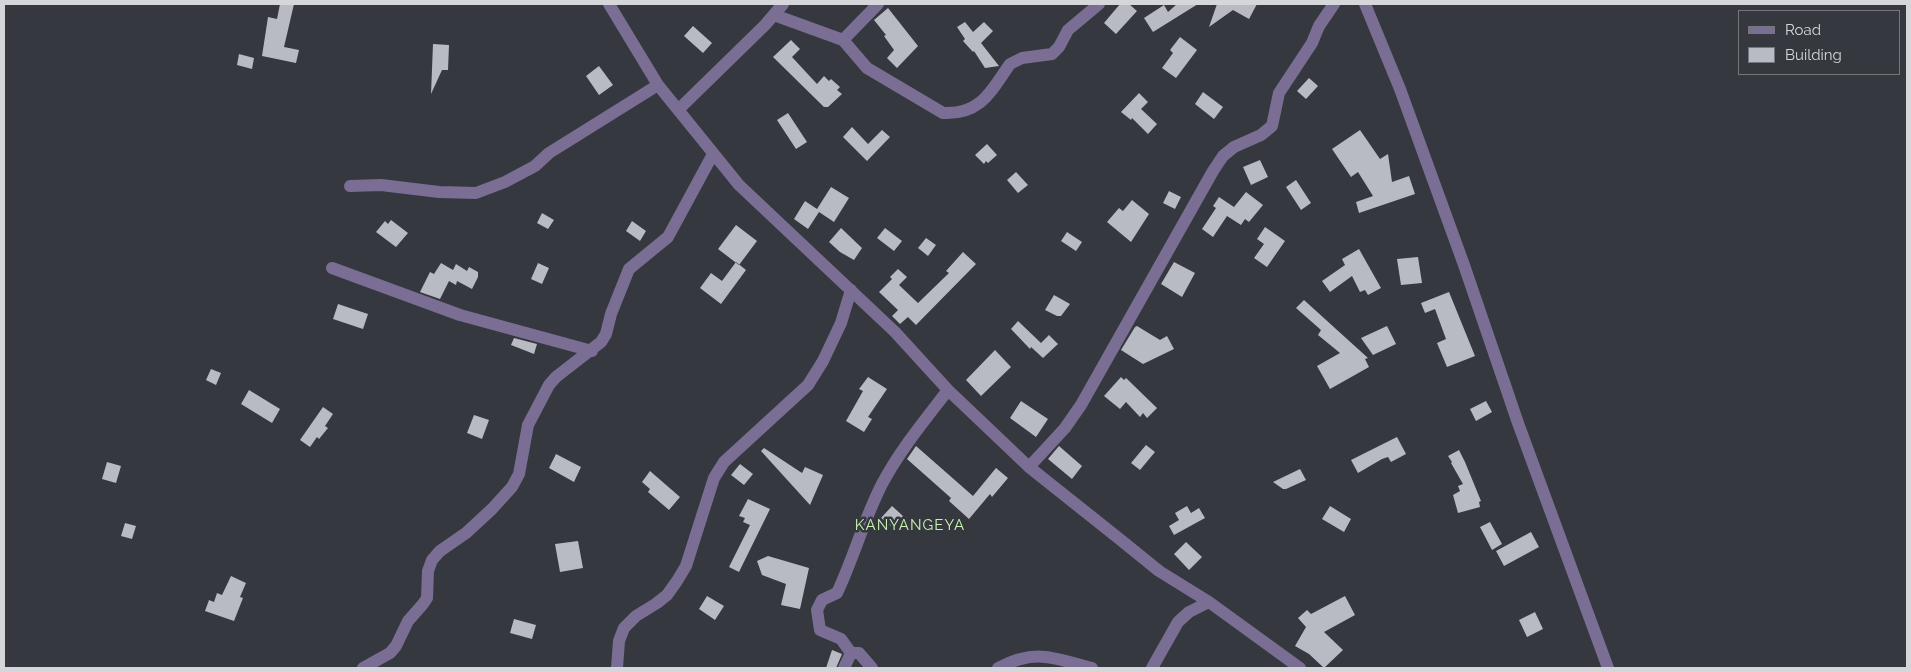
<!DOCTYPE html>
<style>
body{margin:0}
#map{position:relative;width:1911px;height:672px;overflow:hidden;background:#35383e;font-family:Raleway,sans-serif}
canvas{display:block}
.frame{position:absolute;inset:0;border:5px solid #d4d6da;pointer-events:none}
.legend{position:absolute;left:1738px;top:10px;width:162px;height:65px;box-sizing:border-box;background:#35383e;border:1px solid #75777c;margin:0;padding:6px 9px;list-style:none;font-size:15px;color:#d4d6da}
.legend li{display:flex;align-items:center;gap:10px;height:25px}
.legend b{width:25px;border:1px solid #75777c}
</style>
<div id="map">
<canvas width="1911" height="672"></canvas>
<div class="frame"></div>
<ul class="legend">
<li><b style="height:6px;background:#7a6e94"></b>Road</li>
<li><b style="height:14px;background:#b8bbc3"></b>Building</li>
</ul>
</div>
<script>
const context = document.querySelector('canvas').getContext('2d');
context.lineJoin = 'round';
function fillPath(path, color) { context.fillStyle = color; context.fill(path, 'evenodd'); }
function stroke(path, color, width, dash) { context.strokeStyle = color; context.lineWidth = width; context.lineCap = dash ? 'butt' : 'round'; context.setLineDash(dash || []); context.stroke(path); }
function label(font, color, halo, rows, align = 'center') {
  context.font = font + ' Raleway,sans-serif'; context.lineWidth = 5; context.setLineDash([]); context.textBaseline = 'middle'; context.strokeStyle = halo; context.fillStyle = color; for (const [text, x, y, turn = 0] of rows) {
    context.save(); context.translate(x, y); context.rotate((+turn || 0) * Math.PI / 180); context.textAlign = isNaN(turn) ? turn : align; if (halo) context.strokeText(text, 0, 0); context.fillText(text, 0, 0); context.restore();
  }
}
const building = new Path2D(`
 M 280,4 L 294,4 L 284,47 L 299,50 L 296,63 L 262,56 L 268,17 L 277,19 Z
 M 1120,4 L 1129,4 L 1137,11 L 1116,34 L 1104,23 Z
 M 1177,4 L 1198,4 L 1153,32 L 1144,18 L 1164,5 L 1168,12 Z
 M 1217,4 L 1257,4 L 1249,19 L 1233,10 L 1209,27 Z
 M 888,8 L 918,46 L 897,68 L 887,58 L 894,50 L 884,36 L 886,35 L 874,20 Z
 M 965,22 L 973,32 L 984,22 L 993,31 L 981,43 L 999,66 L 985,68 L 974,51 L 973,52 L 963,41 L 965,39 L 957,27 Z
 M 693,26 L 712,43 L 703,53 L 684,36 Z
 M 1180,37 L 1197,50 L 1176,78 L 1162,68 L 1173,53 L 1170,50 Z
 M 791,40 L 800,49 L 792,57 L 817,84 L 824,76 L 829,81 L 831,79 L 840,87 L 837,90 L 842,94 L 828,107 L 824,107 L 773,57 Z
 M 433,44 L 449,45 L 448,70 L 442,70 L 431,94 Z
 M 239,54 L 254,58 L 252,69 L 237,65 Z
 M 599,66 L 613,85 L 599,95 L 586,76 Z
 M 1309,78 L 1318,86 L 1306,99 L 1297,91 Z
 M 1203,92 L 1223,107 L 1214,119 L 1195,104 Z
 M 1139,93 L 1148,102 L 1141,109 L 1157,124 L 1148,134 L 1132,118 L 1131,120 L 1121,112 Z
 M 788,113 L 807,142 L 796,149 L 777,120 Z
 M 852,127 L 868,144 L 882,130 L 890,137 L 867,161 L 843,137 Z
 M 1360,130 L 1380,159 L 1388,154 L 1392,182 L 1409,176 L 1415,194 L 1359,213 L 1356,202 L 1373,196 L 1358,172 L 1351,177 L 1332,149 Z
 M 987,144 L 997,155 L 988,163 L 986,161 L 984,164 L 975,155 Z
 M 1260,160 L 1268,177 L 1251,185 L 1243,167 Z
 M 1016,172 L 1028,185 L 1018,193 L 1007,180 Z
 M 1296,180 L 1311,203 L 1301,210 L 1286,187 Z
 M 831,187 L 849,198 L 834,222 L 819,212 L 808,229 L 794,219 L 805,201 L 817,209 Z
 M 1169,191 L 1181,197 L 1175,209 L 1163,203 Z
 M 1246,192 L 1263,205 L 1249,222 L 1245,219 L 1241,225 L 1227,216 L 1213,237 L 1202,229 L 1216,208 L 1213,206 L 1219,197 L 1234,207 Z
 M 1132,200 L 1149,214 L 1131,242 L 1107,222 L 1119,208 L 1123,211 Z
 M 542,213 L 554,220 L 548,229 L 537,223 Z
 M 391,220 L 408,233 L 396,247 L 376,232 L 385,221 L 388,224 Z
 M 632,221 L 646,231 L 640,241 L 626,231 Z
 M 736,225 L 757,241 L 739,265 L 718,249 Z
 M 1265,227 L 1285,241 L 1267,267 L 1254,258 L 1264,244 L 1257,239 Z
 M 841,228 L 862,248 L 854,260 L 840,252 L 829,242 Z
 M 885,228 L 902,241 L 894,251 L 877,238 Z
 M 1067,232 L 1082,242 L 1076,251 L 1061,241 Z
 M 926,238 L 936,245 L 928,256 L 918,248 Z
 M 1359,249 L 1381,288 L 1368,295 L 1365,290 L 1360,292 L 1352,276 L 1330,292 L 1322,281 L 1345,265 L 1342,259 Z
 M 963,252 L 976,264 L 916,325 L 908,317 L 900,324 L 892,316 L 898,310 L 879,292 L 892,279 L 890,277 L 898,269 L 907,277 L 899,285 L 918,303 L 949,273 L 946,271 Z
 M 1418,257 L 1422,283 L 1401,285 L 1397,259 Z
 M 736,262 L 746,270 L 721,304 L 700,288 L 711,273 L 722,281 Z
 M 1174,262 L 1195,273 L 1182,297 L 1161,284 Z
 M 441,263 L 453,270 L 456,264 L 467,271 L 469,267 L 478,272 L 478,277 L 472,289 L 457,281 L 456,285 L 449,281 L 440,299 L 420,292 L 430,272 L 434,274 Z
 M 538,263 L 549,268 L 542,284 L 531,279 Z
 M 1449,292 L 1475,356 L 1447,367 L 1437,343 L 1446,339 L 1435,309 L 1425,313 L 1421,303 Z
 M 1054,295 L 1070,304 L 1061,316 L 1057,316 L 1045,310 Z
 M 1304,300 L 1368,358 L 1365,359 L 1369,367 L 1330,389 L 1317,366 L 1340,353 L 1318,335 L 1321,330 L 1296,308 Z
 M 338,304 L 368,314 L 363,329 L 333,319 Z
 M 1018,321 L 1041,343 L 1049,335 L 1058,344 L 1043,358 L 1031,347 L 1030,349 L 1011,329 Z
 M 1137,326 L 1160,340 L 1167,336 L 1174,349 L 1143,364 L 1121,350 L 1135,327 Z
 M 1387,326 L 1396,344 L 1373,355 L 1361,338 Z
 M 514,338 L 537,344 L 534,354 L 511,345 Z
 M 995,350 L 1011,367 L 981,396 L 966,380 Z
 M 211,369 L 221,373 L 216,385 L 206,380 Z
 M 868,377 L 887,389 L 868,417 L 872,419 L 864,432 L 846,421 L 863,391 L 859,389 Z
 M 1121,377 L 1124,380 L 1126,378 L 1157,408 L 1147,418 L 1143,413 L 1140,417 L 1126,402 L 1120,409 L 1104,396 Z
 M 249,390 L 280,409 L 272,423 L 241,404 Z
 M 1021,401 L 1048,419 L 1036,437 L 1010,418 Z
 M 1486,401 L 1492,412 L 1476,421 L 1470,409 Z
 M 323,407 L 333,414 L 325,426 L 328,428 L 319,439 L 317,437 L 310,447 L 300,440 Z
 M 474,415 L 489,420 L 482,439 L 467,433 Z
 M 1397,437 L 1406,454 L 1391,462 L 1388,457 L 1382,459 L 1358,473 L 1351,460 Z
 M 1146,445 L 1155,452 L 1140,470 L 1131,463 Z
 M 916,446 L 973,496 L 996,468 L 1008,478 L 992,497 L 990,494 L 969,519 L 949,501 L 951,498 L 907,459 Z
 M 1059,446 L 1082,466 L 1072,479 L 1048,459 Z
 M 764,448 L 802,473 L 805,467 L 823,475 L 810,505 L 761,451 Z
 M 1459,450 L 1465,462 L 1481,501 L 1479,502 L 1480,507 L 1458,513 L 1453,495 L 1460,491 L 1458,486 L 1463,484 L 1451,463 L 1452,462 L 1448,456 Z
 M 556,454 L 581,467 L 574,482 L 549,468 Z
 M 107,462 L 121,466 L 116,483 L 102,479 Z
 M 740,464 L 753,474 L 744,485 L 731,475 Z
 M 1300,469 L 1306,480 L 1286,489 L 1283,489 L 1273,482 Z
 M 650,471 L 680,497 L 669,510 L 648,492 L 650,489 L 642,482 Z
 M 748,499 L 770,509 L 739,572 L 729,567 L 750,525 L 743,522 L 745,518 L 739,516 Z
 M 892,506 L 903,516 L 893,528 L 881,518 Z
 M 1187,506 L 1191,513 L 1199,508 L 1205,518 L 1174,535 L 1169,526 L 1179,520 L 1175,513 Z
 M 1330,506 L 1351,519 L 1344,532 L 1322,519 Z
 M 1490,522 L 1502,544 L 1492,550 L 1480,527 Z
 M 125,523 L 136,526 L 132,539 L 121,536 Z
 M 1531,532 L 1539,547 L 1504,566 L 1496,551 Z
 M 578,541 L 583,568 L 560,572 L 555,544 Z
 M 1186,542 L 1202,557 L 1189,570 L 1174,554 Z
 M 768,556 L 809,568 L 800,609 L 781,605 L 786,584 L 762,575 L 757,561 Z
 M 231,576 L 246,583 L 240,597 L 243,598 L 234,621 L 205,611 L 209,600 L 214,602 L 217,593 L 222,595 Z
 M 707,596 L 724,606 L 715,620 L 699,609 Z
 M 1345,596 L 1355,615 L 1324,632 L 1343,650 L 1324,668 L 1309,654 L 1295,646 L 1306,627 L 1298,618 L 1307,610 L 1311,614 Z
 M 1535,612 L 1543,629 L 1527,637 L 1519,620 Z
 M 514,619 L 536,625 L 532,639 L 510,633 Z
 M 832,650 L 842,654 L 836,668 L 826,668 Z`);
const minor = new Path2D(`
 M 609,4 L 658,85 L 739,185 L 895,332 L 948,390 L 1029,467 L 1122,541 L 1159,571 L 1209,602 L 1300,668
 M 1365,4 L 1400,89 L 1464,265 L 1518,423 L 1608,668
 M 774,15 L 843,40 L 867,68 L 943,113 C 981,115 991,91 1010,64 L 1022,58 L 1052,54 L 1059,47 L 1068,30 L 1099,4
 M 843,40 L 878,4
 M 678,110 L 765,25 L 783,4
 M 350,186 L 381,185 L 439,192 L 476,193 L 505,182 L 535,166 L 549,153 L 658,85
 M 332,268 L 460,315 L 592,351
 M 1029,467 L 1065,428 L 1081,405 L 1213,171 L 1223,156 L 1234,147 L 1261,135 L 1272,126 L 1279,93 L 1312,43 L 1319,26 L 1334,4
 M 851,653 L 841,639 L 820,630 L 817,610 L 822,600 L 837,593 C 854,557 864,519 882,484 C 900,450 925,420 948,390
 M 363,668 L 390,653 L 396,646 L 408,621 L 423,604 L 427,598 L 428,571 L 432,560 L 440,551 L 466,533 L 492,509 L 512,487 L 519,474 L 528,425 L 549,385 L 556,377 L 601,342 L 606,334 L 611,314 L 629,269 L 668,237 L 713,154
 M 617,668 L 619,641 L 624,628 L 636,616 L 657,603 L 667,595 L 677,581 L 686,566 L 714,478 L 724,462 L 808,385 L 823,361 L 841,323 L 851,290
 M 844,668 L 851,653 L 859,653 L 872,668
 M 998,668 C 1036,648 1053,658 1092,668
 M 1152,668 L 1178,622 L 1189,612 L 1209,602`);
const quarterNames = [
 ["KANYANGEYA",910,525]
];
fillPath(building, '#b8bbc3');
stroke(minor, '#7a6e94', 12);
context.letterSpacing = '1px';
label('15px', '#c8f3b0', '#35383e', quarterNames);
context.letterSpacing = '0px';
</script>
